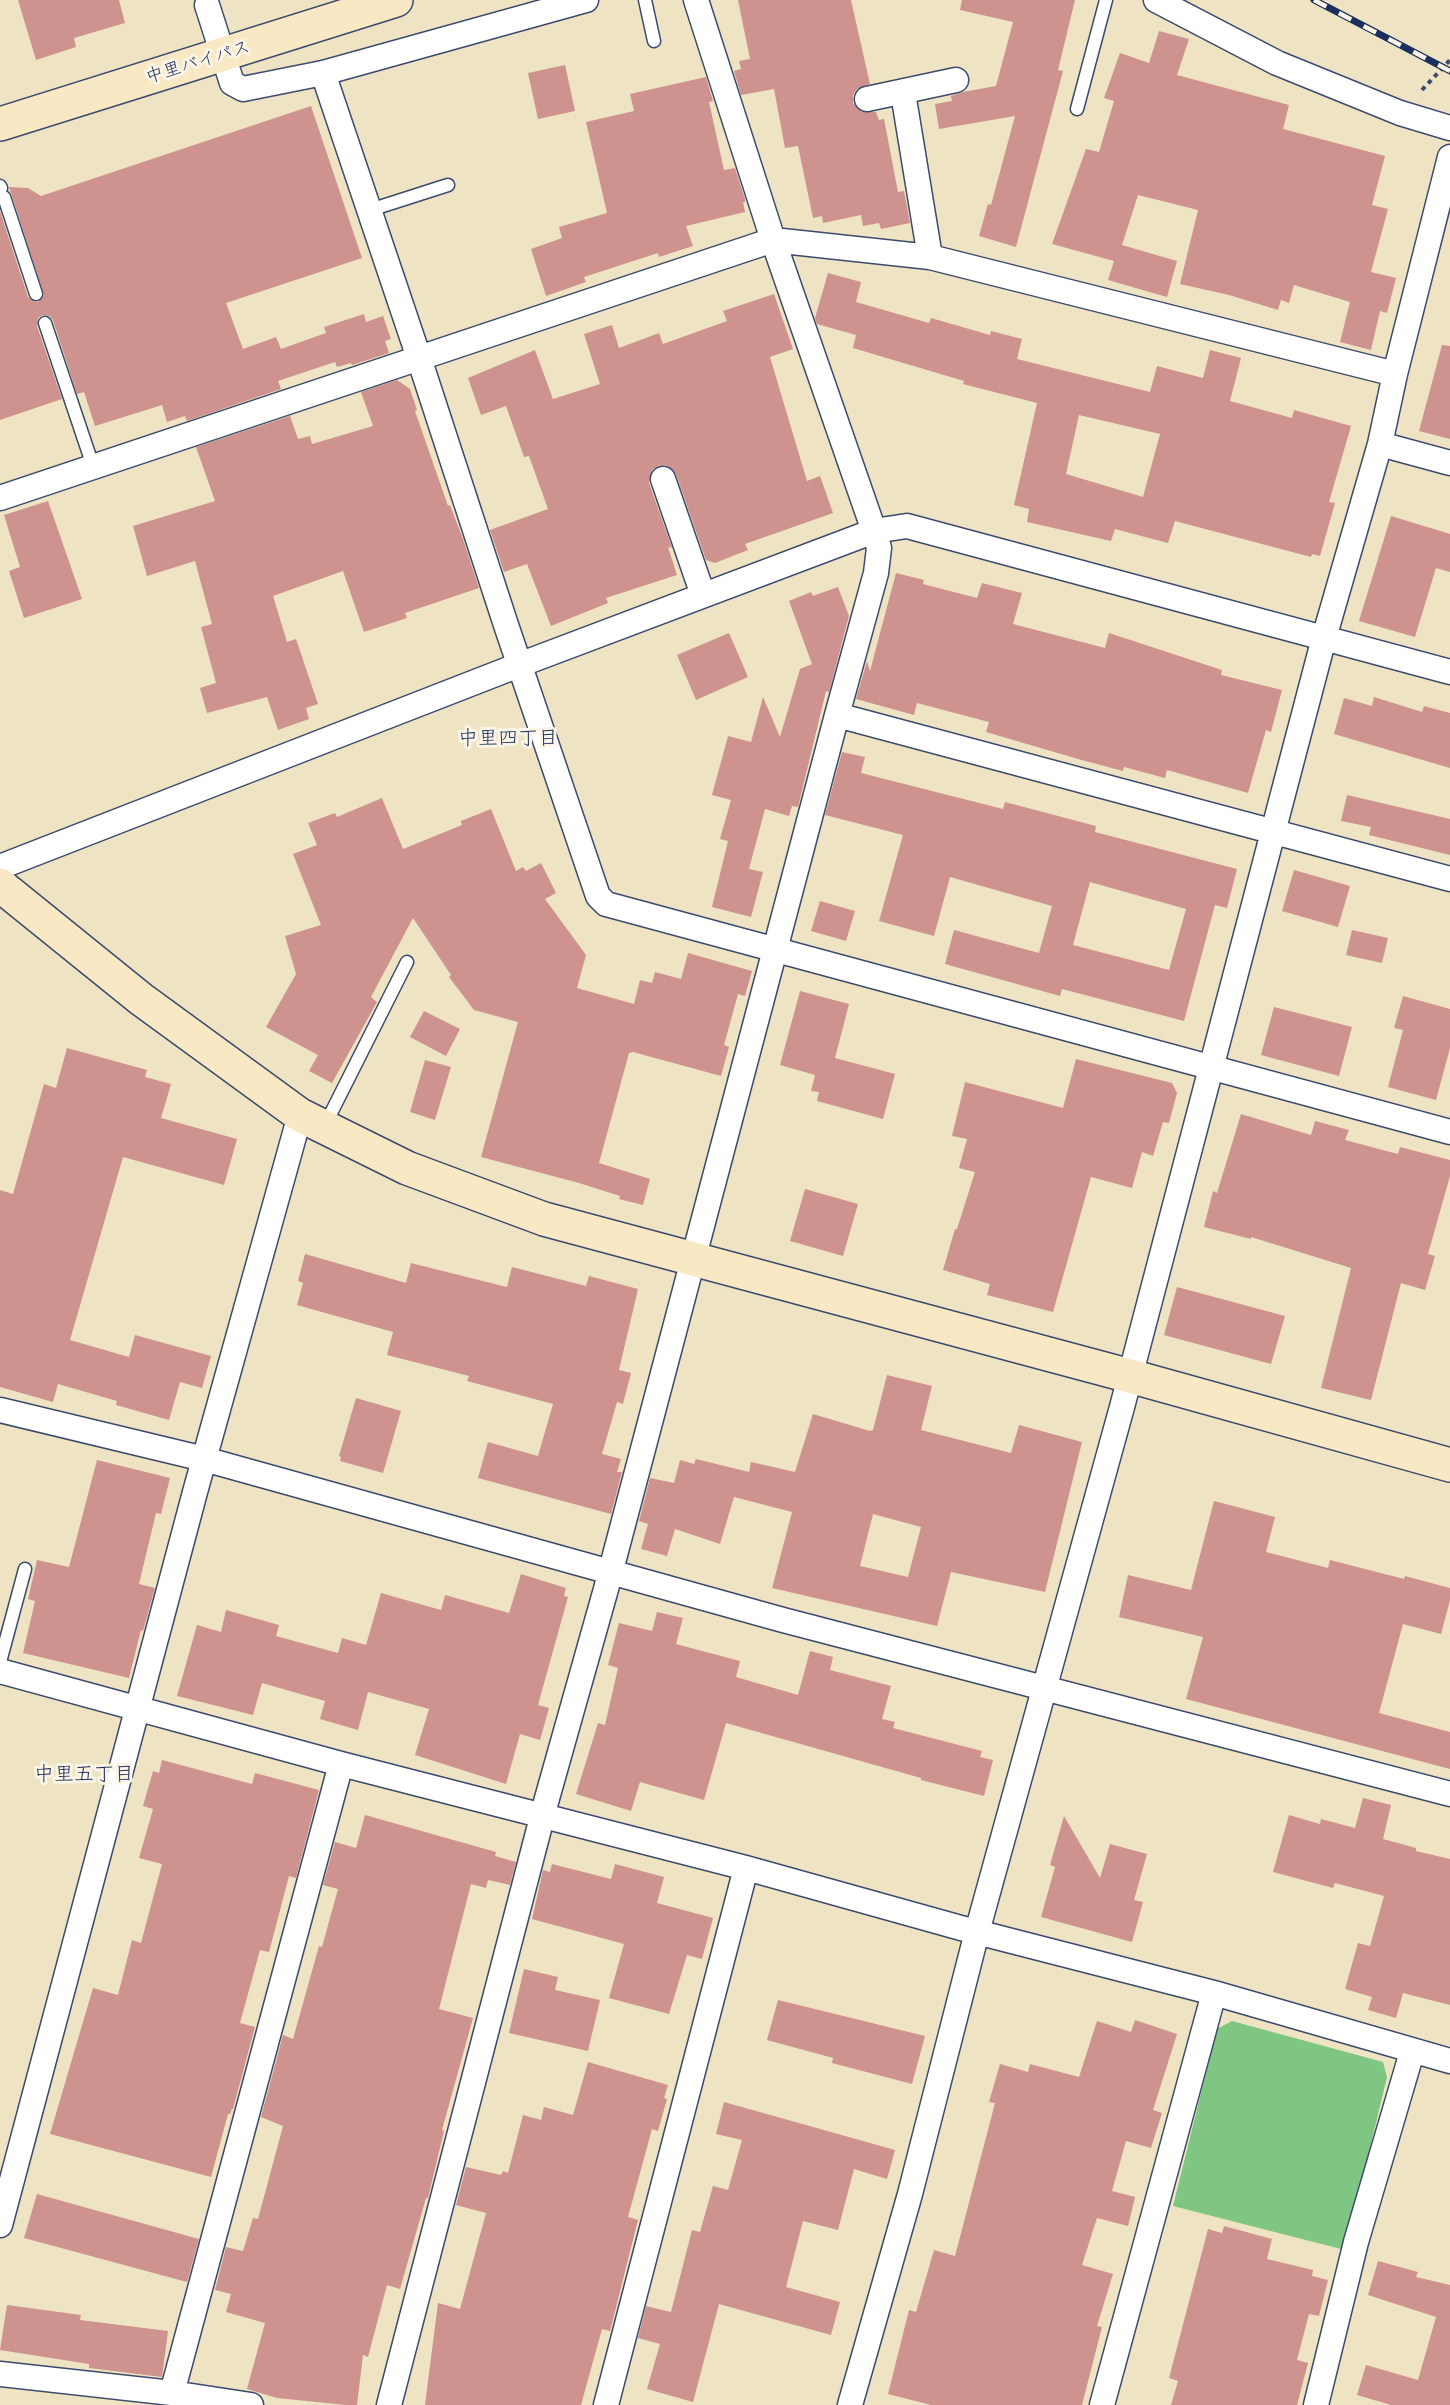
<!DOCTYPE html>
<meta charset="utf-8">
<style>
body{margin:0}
canvas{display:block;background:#eee3c3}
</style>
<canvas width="1450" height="2405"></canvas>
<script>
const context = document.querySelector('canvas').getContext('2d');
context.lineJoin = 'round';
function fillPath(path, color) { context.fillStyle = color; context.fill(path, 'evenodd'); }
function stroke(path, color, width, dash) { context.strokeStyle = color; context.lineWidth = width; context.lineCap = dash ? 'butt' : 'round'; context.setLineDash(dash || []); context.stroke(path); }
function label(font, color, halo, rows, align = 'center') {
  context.font = font + ' Delius,"Klee One",sans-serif'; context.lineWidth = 6; context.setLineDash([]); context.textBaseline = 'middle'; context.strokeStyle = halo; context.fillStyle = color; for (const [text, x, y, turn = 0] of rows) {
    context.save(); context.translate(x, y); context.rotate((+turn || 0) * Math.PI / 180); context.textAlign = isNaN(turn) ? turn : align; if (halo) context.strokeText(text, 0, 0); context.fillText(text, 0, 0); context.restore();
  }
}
const green = new Path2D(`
 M 1232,2021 L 1383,2062 L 1387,2077 L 1345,2250 L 1173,2206 L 1217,2029 Z`);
const building = new Path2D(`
 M 18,0 L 119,0 L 125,23 L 74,38 L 76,47 L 36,60 Z
 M 738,0 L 851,0 L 870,84 L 857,89 L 853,95 L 853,103 L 862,112 L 876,112 L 879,120 L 884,119 L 898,192 L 904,191 L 910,223 L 881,229 L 879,223 L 863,226 L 861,215 L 823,223 L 822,216 L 813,218 L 798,146 L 785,148 L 774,89 L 741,95 L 734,71 L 741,69 L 739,61 L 750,59 Z
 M 962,0 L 1075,0 L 1058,70 L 1063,71 L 1016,247 L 979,236 L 988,204 L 991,205 L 1015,116 L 939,129 L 935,104 L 952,101 L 951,96 L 963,92 L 996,86 L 1013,22 L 960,10 Z
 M 1159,31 L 1189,39 L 1177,75 L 1289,105 L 1283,129 L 1385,156 L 1372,205 L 1388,209 L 1371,272 L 1396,278 L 1387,313 L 1380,311 L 1371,350 L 1340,342 L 1350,302 L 1294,285 L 1289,303 L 1281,300 L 1278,310 L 1229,295 L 1180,284 L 1198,210 L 1138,195 L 1122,245 L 1177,261 L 1167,297 L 1108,280 L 1114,261 L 1052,244 L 1086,149 L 1099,152 L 1114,101 L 1104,98 L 1120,53 L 1149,63 Z
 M 565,65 L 575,111 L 538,119 L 528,73 Z
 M 706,77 L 713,101 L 709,102 L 724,170 L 735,168 L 745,199 L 745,202 L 743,202 L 745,212 L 686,226 L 693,246 L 659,257 L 658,253 L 584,277 L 586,282 L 546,296 L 531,249 L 562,238 L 559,227 L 607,213 L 586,122 L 634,111 L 630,94 Z
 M 311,106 L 362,258 L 226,303 L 243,349 L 276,337 L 281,349 L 326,333 L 324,327 L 364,314 L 366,322 L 383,316 L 391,339 L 385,341 L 389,353 L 352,365 L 351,363 L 337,367 L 335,362 L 278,381 L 281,389 L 187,421 L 185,416 L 167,422 L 162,405 L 95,426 L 84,392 L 77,394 L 53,320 L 50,316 L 43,315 L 38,318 L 37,326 L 62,399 L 0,420 L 0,211 L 28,297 L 34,302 L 38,302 L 44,295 L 9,187 L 28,188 L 41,196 Z
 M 828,273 L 861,282 L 856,302 L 929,323 L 931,318 L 990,335 L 991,331 L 1022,339 L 1017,359 L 1150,392 L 1157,366 L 1203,378 L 1210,350 L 1241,358 L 1230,401 L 1292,418 L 1294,410 L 1351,426 L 1329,502 L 1335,503 L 1320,556 L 1312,554 L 1311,557 L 1175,521 L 1168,543 L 1115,529 L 1111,541 L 1027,522 L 1029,509 L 1014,505 L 1037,403 L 963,384 L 964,381 L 853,348 L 856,335 L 817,324 L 815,318 ZM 1079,415 L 1160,434 L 1143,497 L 1066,474 Z
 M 774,294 L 793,349 L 770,357 L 807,481 L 820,476 L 833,513 L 745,544 L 748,550 L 715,563 L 706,560 L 676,474 L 666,465 L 658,466 L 652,470 L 649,483 L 672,548 L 668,547 L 677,575 L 606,598 L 608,603 L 551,626 L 527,564 L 504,572 L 490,530 L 548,509 L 529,456 L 524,457 L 506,406 L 481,415 L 468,378 L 535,350 L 553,399 L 600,384 L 584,334 L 612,325 L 619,348 L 659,333 L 663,344 L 727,321 L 723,311 Z
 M 1442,345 L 1450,346 L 1450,439 L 1419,431 Z
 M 397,380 L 410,389 L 417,410 L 415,411 L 448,506 L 450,505 L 463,539 L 479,588 L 405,613 L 407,618 L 364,632 L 343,571 L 273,596 L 287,642 L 296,639 L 318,704 L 306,708 L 309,719 L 278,730 L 267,697 L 207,713 L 200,688 L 216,683 L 201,627 L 212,624 L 195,561 L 147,576 L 133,526 L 215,501 L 196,447 L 290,416 L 298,439 L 310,436 L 312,444 L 373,426 L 361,392 Z
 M 48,501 L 82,599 L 24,618 L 9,571 L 20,567 L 4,515 Z
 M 1391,516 L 1450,534 L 1450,572 L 1436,568 L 1415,637 L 1359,621 Z
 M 896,573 L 924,580 L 923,584 L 977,598 L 982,583 L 1022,593 L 1013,624 L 1105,648 L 1109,633 L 1222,670 L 1221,675 L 1282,690 L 1271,732 L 1266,730 L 1248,793 L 1167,770 L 1165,778 L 1124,767 L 1123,771 L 1078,759 L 986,732 L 989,722 L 917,703 L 914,715 L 856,699 L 867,661 L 870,671 Z
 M 838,587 L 849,616 L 829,692 L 826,691 L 798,807 L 792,806 L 789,816 L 765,809 L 749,869 L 763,872 L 751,917 L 712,907 L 728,841 L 720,839 L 731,800 L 712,795 L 728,736 L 751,742 L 763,697 L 780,737 L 800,669 L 812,664 L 789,601 L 811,592 L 813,596 Z
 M 729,633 L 748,677 L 696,700 L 677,655 Z
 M 1374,697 L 1422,712 L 1424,706 L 1450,713 L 1450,768 L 1334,734 L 1344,698 L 1372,706 Z
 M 842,752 L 865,757 L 861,773 L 1003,809 L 1005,802 L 1096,826 L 1095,832 L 1237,869 L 1227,908 L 1215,905 L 1184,1021 L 1062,989 L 1060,996 L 945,964 L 954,930 L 1039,953 L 1052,906 L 950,877 L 934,936 L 879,921 L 903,835 L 825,815 ZM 1090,882 L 1186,909 L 1169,970 L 1073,945 Z
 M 1347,795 L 1450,819 L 1450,855 L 1369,835 L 1371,827 L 1341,821 Z
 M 382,798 L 403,849 L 462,825 L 461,821 L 491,809 L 516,871 L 523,867 L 526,871 L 541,863 L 556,893 L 545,899 L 586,955 L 577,988 L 634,1004 L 640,980 L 652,983 L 655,972 L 681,979 L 688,953 L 752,971 L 745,996 L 738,994 L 724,1045 L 729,1047 L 721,1076 L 633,1052 L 629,1053 L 599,1163 L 650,1179 L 643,1205 L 619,1199 L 620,1196 L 579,1183 L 481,1157 L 518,1022 L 474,1010 L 449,977 L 451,975 L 413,918 L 371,997 L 377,1002 L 332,1083 L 309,1071 L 318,1055 L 266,1027 L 296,974 L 285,936 L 321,925 L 293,854 L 317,845 L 308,823 L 335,813 L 337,817 Z
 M 1294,870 L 1350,886 L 1338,927 L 1282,911 Z
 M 820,901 L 855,911 L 846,941 L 811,931 Z
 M 1352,930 L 1388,938 L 1382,963 L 1346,955 Z
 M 800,991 L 849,1004 L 835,1058 L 895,1074 L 883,1119 L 817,1101 L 819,1092 L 811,1091 L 815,1075 L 780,1065 Z
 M 1403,996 L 1450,1009 L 1450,1048 L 1436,1100 L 1388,1087 L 1403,1030 L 1394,1028 Z
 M 1274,1007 L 1352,1027 L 1339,1076 L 1261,1055 Z
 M 424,1011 L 460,1029 L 446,1056 L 410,1037 Z
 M 67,1048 L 147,1070 L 145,1077 L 171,1084 L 161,1118 L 237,1139 L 224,1185 L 123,1157 L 70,1340 L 129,1357 L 135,1335 L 211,1356 L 202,1388 L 180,1382 L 169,1420 L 116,1405 L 117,1401 L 58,1384 L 53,1402 L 0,1387 L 0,1190 L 13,1194 L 44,1084 L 56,1088 Z
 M 1076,1059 L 1172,1083 L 1177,1093 L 1169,1123 L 1163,1122 L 1153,1156 L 1142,1152 L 1132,1188 L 1091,1177 L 1053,1312 L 987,1295 L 990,1284 L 943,1270 L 955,1229 L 957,1229 L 975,1172 L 959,1168 L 967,1139 L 952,1136 L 965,1082 L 1063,1108 Z
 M 425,1060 L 451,1067 L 435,1120 L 410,1112 Z
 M 1241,1114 L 1311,1135 L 1315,1121 L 1349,1130 L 1345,1140 L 1398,1154 L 1400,1147 L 1450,1160 L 1450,1176 L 1428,1254 L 1435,1256 L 1425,1290 L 1401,1283 L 1371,1400 L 1321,1388 L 1351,1268 L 1251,1237 L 1251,1239 L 1204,1227 L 1213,1191 L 1217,1193 Z
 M 805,1189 L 858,1204 L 843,1256 L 790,1241 Z
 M 305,1254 L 406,1283 L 411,1263 L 507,1287 L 512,1267 L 586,1286 L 589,1276 L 638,1289 L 619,1370 L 631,1373 L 623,1404 L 617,1402 L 602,1454 L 621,1459 L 617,1472 L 622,1472 L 611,1514 L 478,1478 L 488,1442 L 538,1456 L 553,1404 L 467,1381 L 469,1376 L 387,1355 L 393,1332 L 297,1305 L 303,1283 L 298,1281 Z
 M 1177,1287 L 1285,1316 L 1271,1364 L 1164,1335 Z
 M 887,1375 L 932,1386 L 921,1430 L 1011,1453 L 1019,1425 L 1082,1442 L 1045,1592 L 951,1572 L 937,1626 L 772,1588 L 792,1512 L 734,1497 L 720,1544 L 675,1529 L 667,1556 L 641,1549 L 648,1524 L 639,1521 L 650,1478 L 674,1483 L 680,1460 L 694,1464 L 696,1459 L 749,1472 L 751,1462 L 795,1472 L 813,1414 L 870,1431 L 873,1430 ZM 873,1514 L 921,1527 L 908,1577 L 860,1566 Z
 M 356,1398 L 401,1411 L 383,1473 L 340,1461 L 341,1457 L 339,1456 Z
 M 97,1460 L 170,1478 L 161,1514 L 156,1513 L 139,1584 L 155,1588 L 143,1631 L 141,1630 L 129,1678 L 23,1653 L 35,1601 L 28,1599 L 37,1560 L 69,1567 Z
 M 1214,1501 L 1275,1517 L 1266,1552 L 1328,1568 L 1330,1560 L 1404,1579 L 1405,1576 L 1450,1588 L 1450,1600 L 1441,1634 L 1403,1624 L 1379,1713 L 1450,1732 L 1450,1769 L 1186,1699 L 1203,1637 L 1119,1617 L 1128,1575 L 1191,1590 Z
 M 521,1574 L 566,1588 L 564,1596 L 568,1597 L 538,1705 L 549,1708 L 540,1740 L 520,1734 L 506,1784 L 415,1755 L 429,1709 L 368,1692 L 358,1730 L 320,1719 L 325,1701 L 262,1683 L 253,1715 L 177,1696 L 197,1625 L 221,1632 L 226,1610 L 279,1625 L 276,1636 L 338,1653 L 342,1638 L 366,1645 L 381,1593 L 441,1610 L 445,1595 L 509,1613 Z
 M 657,1612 L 683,1618 L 676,1644 L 740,1661 L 736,1677 L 798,1695 L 810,1651 L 833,1657 L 830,1670 L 891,1686 L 882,1719 L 895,1722 L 893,1728 L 982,1751 L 980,1757 L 993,1760 L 984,1796 L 921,1780 L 921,1778 L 726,1723 L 704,1800 L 640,1782 L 631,1811 L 576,1794 L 598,1723 L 605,1725 L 618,1668 L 608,1665 L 619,1623 L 652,1631 Z
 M 162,1760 L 252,1784 L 255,1773 L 319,1790 L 296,1878 L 289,1876 L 269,1952 L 260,1950 L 240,2023 L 255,2027 L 233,2109 L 232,2109 L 230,2114 L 228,2114 L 211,2177 L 50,2134 L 93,1988 L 118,1995 L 132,1940 L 141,1943 L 162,1864 L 139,1858 L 153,1809 L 143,1806 L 153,1771 L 159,1773 Z
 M 1363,1798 L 1391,1805 L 1383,1839 L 1416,1848 L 1416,1851 L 1450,1859 L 1450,2005 L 1403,1993 L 1396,2018 L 1368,2010 L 1372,1997 L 1345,1989 L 1358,1943 L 1370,1946 L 1384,1896 L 1335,1883 L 1333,1888 L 1273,1872 L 1289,1815 L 1320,1824 L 1321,1819 L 1355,1828 Z
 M 365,1815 L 496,1852 L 495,1856 L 516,1862 L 510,1885 L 488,1880 L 486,1888 L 471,1884 L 439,2009 L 473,2018 L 442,2130 L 444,2131 L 428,2198 L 426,2198 L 400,2289 L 387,2285 L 368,2357 L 363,2355 L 357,2405 L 346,2405 L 277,2398 L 247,2389 L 265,2323 L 226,2312 L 231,2294 L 215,2290 L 226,2247 L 243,2251 L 253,2218 L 258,2219 L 283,2126 L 261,2117 L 283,2035 L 293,2039 L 319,1946 L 322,1947 L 338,1889 L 323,1885 L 335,1842 L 356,1848 Z
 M 1064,1816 L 1100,1878 L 1110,1844 L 1147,1854 L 1134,1900 L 1143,1902 L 1132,1942 L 1041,1917 L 1055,1867 L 1050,1865 Z
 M 552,1864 L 611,1879 L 615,1864 L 664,1877 L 657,1903 L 713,1918 L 702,1959 L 687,1955 L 669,2014 L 609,1998 L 624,1944 L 532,1919 L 543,1870 L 550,1872 Z
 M 524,1969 L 558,1977 L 555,1990 L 600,2000 L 588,2051 L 509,2033 Z
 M 778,2000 L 925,2036 L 912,2084 L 832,2063 L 833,2058 L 767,2040 Z
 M 1135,2020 L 1177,2034 L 1153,2110 L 1162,2113 L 1151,2148 L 1126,2141 L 1112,2191 L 1135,2197 L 1128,2226 L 1097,2218 L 1082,2265 L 1113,2274 L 1097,2326 L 1102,2327 L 1082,2405 L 931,2405 L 888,2394 L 909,2310 L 916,2312 L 934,2250 L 955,2256 L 995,2103 L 989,2102 L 1000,2064 L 1028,2072 L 1030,2064 L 1079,2077 L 1097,2021 L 1131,2032 Z
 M 588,2062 L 668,2085 L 664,2098 L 667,2099 L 658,2131 L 652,2129 L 628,2217 L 638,2220 L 610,2331 L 602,2329 L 581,2405 L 425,2405 L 438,2303 L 460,2309 L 486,2213 L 456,2205 L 466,2167 L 501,2175 L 503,2171 L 508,2173 L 523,2115 L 541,2120 L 544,2107 L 573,2115 Z
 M 724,2102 L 895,2150 L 887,2179 L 854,2169 L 838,2230 L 803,2221 L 786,2287 L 840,2302 L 831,2335 L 719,2304 L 693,2402 L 647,2389 L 660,2344 L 638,2338 L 646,2306 L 671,2312 L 692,2230 L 700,2232 L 713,2186 L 728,2190 L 742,2140 L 716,2134 Z
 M 37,2194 L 199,2239 L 187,2282 L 24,2238 Z
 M 1224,2226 L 1272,2239 L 1267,2259 L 1313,2270 L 1312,2276 L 1328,2280 L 1319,2316 L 1309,2314 L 1297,2360 L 1308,2363 L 1297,2405 L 1171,2405 L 1178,2381 L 1169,2378 L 1208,2229 L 1222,2233 Z
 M 1378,2261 L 1418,2272 L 1416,2277 L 1450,2285 L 1450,2405 L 1391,2405 L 1357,2395 L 1366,2365 L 1418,2380 L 1436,2317 L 1368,2295 Z
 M 7,2305 L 81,2315 L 80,2320 L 168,2331 L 162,2377 L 89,2368 L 89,2364 L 0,2350 Z`);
const path = new Path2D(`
 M 1422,90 L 1450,60`);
const lane = new Path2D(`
 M 645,0 L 654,41
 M 1077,109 L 1106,0
 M 0,186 L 1,188
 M 4,197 L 36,294
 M 370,210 L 448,185
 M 45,323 L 93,466
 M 325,1125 L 407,962
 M 0,1662 L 25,1569`);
const street = new Path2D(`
 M 1156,0 L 1277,63 L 1400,113 L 1450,128
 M 207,5 L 232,83 L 243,89 L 323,73 L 586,0
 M 323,73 L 419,358 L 506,625 L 598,896 L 606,904 L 1450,1132
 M 903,93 L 930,257
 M 867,99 L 956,80
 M 1380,444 L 1450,463
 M 663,479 L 703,595
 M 0,498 L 773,240 L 930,257 L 1395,374
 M 837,715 L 1450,879
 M 0,867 L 519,665 L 874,531 L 907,526 L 1450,672
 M 0,1410 L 204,1459 L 783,1620 L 1450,1794
 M 0,1671 L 341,1764 L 746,1868 L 961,1928 L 1214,1993 L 1450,2061
 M 0,2225 L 195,1492 L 300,1115
 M 0,2374 L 172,2393 L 251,2405
 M 172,2393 L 341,1764
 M 389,2405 L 546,1802 L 606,1589 L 837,715 L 876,573 L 879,548 L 874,531 L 773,240 L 696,0
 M 606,2405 L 746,1868
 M 850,2405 L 910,2194 L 977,1932 L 1122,1407 L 1324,638 L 1380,444 L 1395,374 L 1450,157
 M 1102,2405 L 1214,1993
 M 1316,2405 L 1356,2242 L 1412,2052`);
const secondary = new Path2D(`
 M 0,124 L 396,0
 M 0,885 L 141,999 L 300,1115 L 407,1168 L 544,1219 L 1130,1376 L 1450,1465`);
const rail = new Path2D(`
 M 1314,0 L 1450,71`);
const streetNames = [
 ["中里バイパス",198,62,-17]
];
const neighbourhoodNames = [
 ["中里四丁目",508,738],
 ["中里五丁目",84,1774]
];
fillPath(green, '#7ec682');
fillPath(building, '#ce938f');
stroke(lane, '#3b4a6d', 15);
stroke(street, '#3b4a6d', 27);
stroke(secondary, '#3b4a6d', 36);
stroke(path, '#3b4a6d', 4, [4.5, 4.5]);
stroke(lane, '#fff', 12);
stroke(street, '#fff', 24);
stroke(secondary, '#f8e8c3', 33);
stroke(rail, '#1b2f5e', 7);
stroke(rail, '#fcf5e5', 4.5, [14]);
label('18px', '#1b2f5e', '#fcf5e5', streetNames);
label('20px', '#1b2f5e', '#fcf5e5', neighbourhoodNames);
</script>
